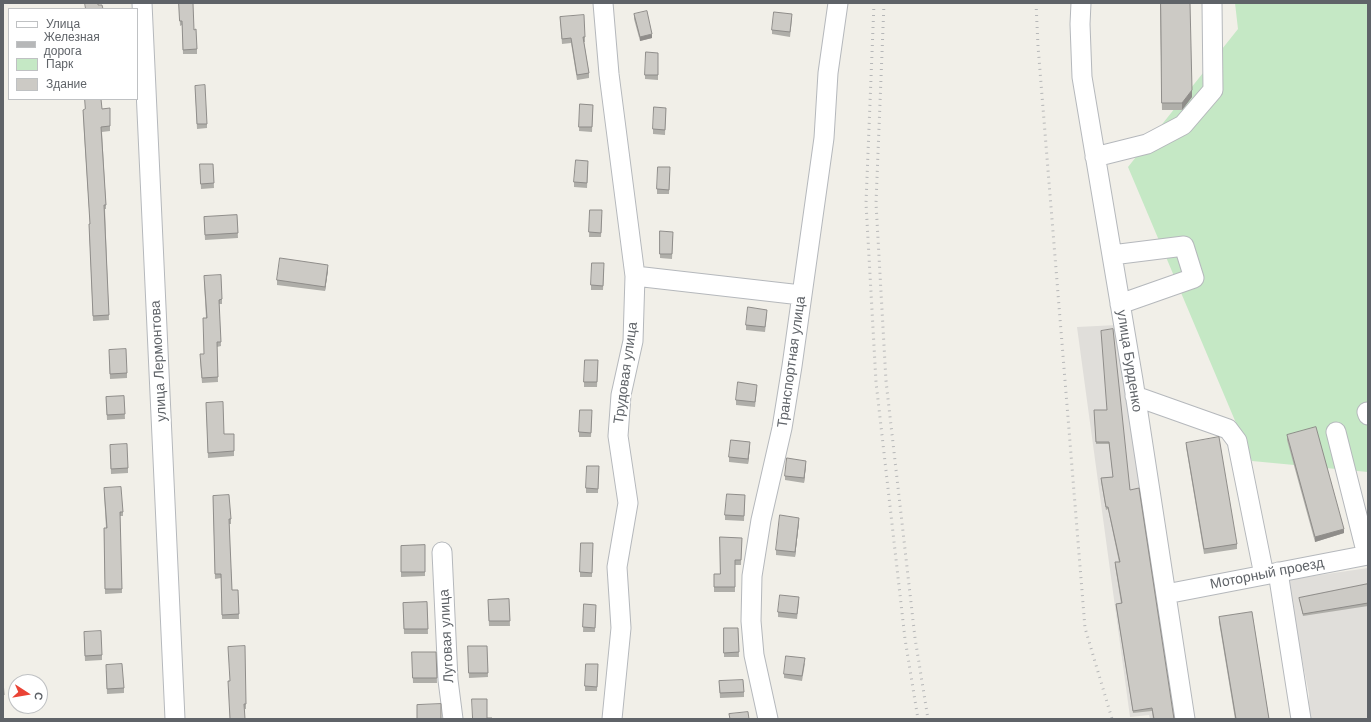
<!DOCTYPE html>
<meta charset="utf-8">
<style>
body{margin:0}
#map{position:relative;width:1371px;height:722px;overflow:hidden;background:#f1efe8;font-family:Helvetica,sans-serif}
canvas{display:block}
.frame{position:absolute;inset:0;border:4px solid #5f6368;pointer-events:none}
.legend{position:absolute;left:8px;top:8px;width:130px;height:92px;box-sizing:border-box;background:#fff;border:1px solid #bfc1c3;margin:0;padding:5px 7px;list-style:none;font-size:12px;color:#5f6368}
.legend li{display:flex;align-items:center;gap:8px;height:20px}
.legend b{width:20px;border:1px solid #bfc1c3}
.north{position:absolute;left:8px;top:674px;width:40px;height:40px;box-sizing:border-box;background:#fff;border:1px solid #bfc1c3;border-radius:50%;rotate:102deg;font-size:11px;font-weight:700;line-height:16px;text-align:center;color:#5f6368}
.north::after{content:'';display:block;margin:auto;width:14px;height:18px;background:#ea4335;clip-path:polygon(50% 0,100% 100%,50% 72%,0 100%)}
</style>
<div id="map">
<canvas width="1371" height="722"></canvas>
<div class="frame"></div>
<ul class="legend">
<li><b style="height:5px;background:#fff"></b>Улица</li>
<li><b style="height:5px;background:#b6b7b8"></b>Железная дорога</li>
<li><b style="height:11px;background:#c5e8c5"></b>Парк</li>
<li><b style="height:11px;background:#cccac5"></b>Здание</li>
</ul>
<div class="north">С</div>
</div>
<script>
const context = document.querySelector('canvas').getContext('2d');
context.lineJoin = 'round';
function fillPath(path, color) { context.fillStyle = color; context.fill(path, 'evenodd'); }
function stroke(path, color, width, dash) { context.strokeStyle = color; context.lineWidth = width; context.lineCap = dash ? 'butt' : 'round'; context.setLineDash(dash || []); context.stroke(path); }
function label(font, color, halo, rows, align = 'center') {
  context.font = font + ' Helvetica,sans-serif'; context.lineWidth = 3.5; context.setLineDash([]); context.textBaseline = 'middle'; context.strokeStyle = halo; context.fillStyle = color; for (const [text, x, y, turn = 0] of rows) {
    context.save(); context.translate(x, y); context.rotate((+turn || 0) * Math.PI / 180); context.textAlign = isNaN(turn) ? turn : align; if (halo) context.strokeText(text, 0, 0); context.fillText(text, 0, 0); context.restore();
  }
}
const industrial = new Path2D(`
 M 1117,325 L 1181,719 L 1150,719 L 1149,715 L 1130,717 L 1077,327 Z
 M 1368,568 L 1368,719 L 1309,719 L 1309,694 L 1286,580 Z`);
const green = new Path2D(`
 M 1235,3 L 1368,3 L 1368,472 L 1252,461 L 1128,167 L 1238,29 Z`);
const minor = new Path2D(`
 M 142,3 L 175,719
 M 603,3 L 609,74 L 635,276 L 633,341 L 621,395 L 618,436 L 628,503 L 617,567 L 621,628 L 612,719
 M 1081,3 L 1080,24 L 1082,77 L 1133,380 L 1185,719
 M 1095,157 L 1147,144 L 1183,125 L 1213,90 L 1212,3
 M 1112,255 L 1184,246 L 1194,278 L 1120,304
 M 635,276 L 801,295
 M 1135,396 L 1228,429 L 1237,441 L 1264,575
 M 1367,412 L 1368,415
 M 1336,432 L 1367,555
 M 442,552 L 448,680 L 453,719
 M 1278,572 L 1301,719
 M 1166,594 L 1368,555
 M 768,719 L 754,655 L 751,621 L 752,576 L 761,520 L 782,428 L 792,366 L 824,138 L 828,73 L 838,3`);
const rail = new Path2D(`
 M 874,3 L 866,203 L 876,382 L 905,639 L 918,719
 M 884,3 L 876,203 L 886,381 L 915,638 L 928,719
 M 1036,3 L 1038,46 L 1085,628 L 1112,719`);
const wall = new Path2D(`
 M 179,3 L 194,30 L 197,49 L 197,54 L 183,54 L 182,25 L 180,26 Z
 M 1160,3 L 1192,97 L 1182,110 L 1162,110 Z
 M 634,14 L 652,38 L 640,41 L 634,19 Z
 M 560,17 L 585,37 L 585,42 L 584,42 L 589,73 L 589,78 L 577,80 L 571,43 L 562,44 Z
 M 792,19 L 790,37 L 772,34 L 772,30 Z
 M 658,53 L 658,80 L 645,79 L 645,75 Z
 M 195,86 L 207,124 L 207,128 L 197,129 Z
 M 580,104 L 593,105 L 592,132 L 579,131 Z
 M 666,108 L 665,135 L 653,134 L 653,129 Z
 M 102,109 L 110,126 L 110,131 L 102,132 L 106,205 L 106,209 L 105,209 L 109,320 L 93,321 L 89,224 L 90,224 L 84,133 L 83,110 Z
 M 213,164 L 214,188 L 201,189 L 200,169 Z
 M 588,165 L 587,188 L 574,187 L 574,182 Z
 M 670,172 L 669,194 L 657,194 L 657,189 Z
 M 590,210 L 602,215 L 601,237 L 589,237 Z
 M 237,215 L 238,238 L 205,240 L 204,217 Z
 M 660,231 L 673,236 L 672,259 L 660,258 Z
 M 604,268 L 603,290 L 591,290 L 591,285 Z
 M 328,270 L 325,291 L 277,285 L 277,280 Z
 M 204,281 L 222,299 L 222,304 L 219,304 L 221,346 L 217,347 L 218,382 L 202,383 L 200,359 L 204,354 L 206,318 Z
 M 767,314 L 765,332 L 746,330 L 746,325 Z
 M 109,355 L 127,373 L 127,378 L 110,379 Z
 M 598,360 L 597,387 L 584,387 L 584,382 Z
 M 757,389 L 755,407 L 736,405 L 736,400 Z
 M 124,396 L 125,419 L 107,420 L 106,397 Z
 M 206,403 L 224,434 L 234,434 L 234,456 L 208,458 Z
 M 1094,410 L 1107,410 L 1130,490 L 1174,719 L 1153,719 L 1152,711 L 1133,713 L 1116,606 L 1116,604 L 1121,603 L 1115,565 L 1115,562 L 1119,562 L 1108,509 L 1106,510 L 1101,481 L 1101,478 L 1113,477 L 1109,444 L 1096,444 Z
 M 592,415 L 591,437 L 579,437 L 579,432 Z
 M 1287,435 L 1344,533 L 1315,542 L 1287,440 Z
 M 1186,443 L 1237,544 L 1237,549 L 1204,554 L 1186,447 Z
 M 750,447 L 748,464 L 729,462 L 729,457 Z
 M 110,450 L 128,468 L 128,473 L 111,474 Z
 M 806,465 L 804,483 L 785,480 L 785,476 Z
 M 599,466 L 598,493 L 586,493 L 586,488 Z
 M 104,493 L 123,512 L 123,516 L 120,516 L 122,593 L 105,594 L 104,528 L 106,528 Z
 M 745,495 L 744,521 L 725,520 L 725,515 Z
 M 213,496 L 231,519 L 231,524 L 229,524 L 232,590 L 238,590 L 239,619 L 222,619 L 221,578 L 215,579 Z
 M 799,522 L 795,557 L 776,555 L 776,550 Z
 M 742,538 L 741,565 L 735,565 L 735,592 L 714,592 L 714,574 L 720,574 Z
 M 593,543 L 592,577 L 580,577 L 580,572 Z
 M 425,545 L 425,576 L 401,577 L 401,546 Z
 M 1368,584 L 1368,606 L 1303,616 L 1299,598 Z
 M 509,599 L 510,626 L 489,626 L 488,600 Z
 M 799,601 L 797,619 L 778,617 L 778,612 Z
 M 427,602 L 428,634 L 404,634 L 403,603 Z
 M 584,604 L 596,605 L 595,632 L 583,632 Z
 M 1252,612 L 1269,719 L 1235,719 L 1219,622 L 1219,617 Z
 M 724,628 L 738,628 L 739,657 L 724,657 Z
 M 84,636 L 102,655 L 102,660 L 85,661 Z
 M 468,646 L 487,646 L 488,677 L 469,678 Z
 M 412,652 L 436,652 L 437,683 L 413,683 Z
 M 805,663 L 802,681 L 784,678 L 784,674 Z
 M 598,664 L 597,691 L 585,691 L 585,686 Z
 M 106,670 L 124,688 L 124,693 L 107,694 Z
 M 228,681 L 246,704 L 246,709 L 245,709 Z
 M 719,681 L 744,692 L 744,697 L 720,698 Z`);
const shadedWall = new Path2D(`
 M 652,34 L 652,38 L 640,41 L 640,37 Z
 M 1192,90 L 1192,97 L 1182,110 L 1182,103 Z
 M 328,265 L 328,270 L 325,291 L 325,287 Z
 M 750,442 L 750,447 L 748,464 L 748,459 Z
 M 806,461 L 806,465 L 804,483 L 804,478 Z
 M 799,518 L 799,522 L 795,557 L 795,552 Z
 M 1344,529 L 1344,533 L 1315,542 L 1315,537 Z`);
const building = new Path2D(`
 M 85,3 L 98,3 L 98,5 L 102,5 L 103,9 L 86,9 Z
 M 179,3 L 193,3 L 194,30 L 196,29 L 197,49 L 183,50 L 182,21 L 180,21 Z
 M 1161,3 L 1190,3 L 1192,90 L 1182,103 L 1162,103 Z
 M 647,11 L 652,34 L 640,37 L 634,14 Z
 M 774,12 L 792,14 L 790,32 L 772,30 Z
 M 584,15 L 585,37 L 583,37 L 589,73 L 577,75 L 571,38 L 562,39 L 560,17 Z
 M 646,52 L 658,53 L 658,75 L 645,75 Z
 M 205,85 L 207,124 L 197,124 L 195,86 Z
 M 85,99 L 101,99 L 102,109 L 110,108 L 110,126 L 101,127 L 106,205 L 104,205 L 109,315 L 93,316 L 89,224 L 90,224 L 83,110 L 85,109 Z
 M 580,104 L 593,105 L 592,127 L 579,127 Z
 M 654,107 L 666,108 L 665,130 L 653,129 Z
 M 576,160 L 588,161 L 587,183 L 574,182 Z
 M 200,164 L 213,164 L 214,183 L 201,184 Z
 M 658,167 L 670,167 L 669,190 L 657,189 Z
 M 590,210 L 602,210 L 601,233 L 589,232 Z
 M 237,215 L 238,233 L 205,235 L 204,217 Z
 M 660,231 L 673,232 L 672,254 L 660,254 Z
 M 280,258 L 328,265 L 325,287 L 277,280 Z
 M 592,263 L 604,263 L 603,286 L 591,285 Z
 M 221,275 L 222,299 L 219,300 L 221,342 L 217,342 L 218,377 L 202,378 L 200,354 L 204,354 L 203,318 L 207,318 L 204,276 Z
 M 748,307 L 767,310 L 765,327 L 746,325 Z
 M 1113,329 L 1130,490 L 1139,488 L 1174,719 L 1154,719 L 1152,708 L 1133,711 L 1116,604 L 1122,603 L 1115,562 L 1120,562 L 1108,507 L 1106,507 L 1101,478 L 1113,477 L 1109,442 L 1096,442 L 1094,410 L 1107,410 L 1101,331 Z
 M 126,349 L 127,373 L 110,374 L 109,350 Z
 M 585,360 L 598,360 L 597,382 L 584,382 Z
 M 738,382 L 757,385 L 755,402 L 736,400 Z
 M 124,396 L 125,414 L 107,415 L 106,397 Z
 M 223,402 L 224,434 L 234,434 L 234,451 L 208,453 L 206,403 Z
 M 580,410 L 592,410 L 591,433 L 579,432 Z
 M 1316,427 L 1344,529 L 1315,537 L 1287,435 Z
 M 1219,437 L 1237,544 L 1204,549 L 1186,443 Z
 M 731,440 L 750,442 L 748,459 L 729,457 Z
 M 127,444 L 128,468 L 111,469 L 110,445 Z
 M 787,458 L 806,461 L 804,478 L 785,476 Z
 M 587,466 L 599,466 L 598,489 L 586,488 Z
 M 121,487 L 123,512 L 120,512 L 122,589 L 105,589 L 104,528 L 107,528 L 104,488 Z
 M 727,494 L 745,495 L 744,516 L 725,515 Z
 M 229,495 L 231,519 L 229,519 L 232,590 L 238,590 L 239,614 L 222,615 L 221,574 L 215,574 L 213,496 Z
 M 780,515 L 799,518 L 795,552 L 776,550 Z
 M 720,537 L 742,538 L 741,560 L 735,560 L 735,587 L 714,587 L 714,574 L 720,574 Z
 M 581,543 L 593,543 L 592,573 L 580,572 Z
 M 425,545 L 425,572 L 401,572 L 401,546 Z
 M 1368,584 L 1368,603 L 1303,614 L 1299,598 Z
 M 780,595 L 799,597 L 797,614 L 778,612 Z
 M 509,599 L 510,621 L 489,621 L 488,600 Z
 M 427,602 L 428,629 L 404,629 L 403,603 Z
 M 584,604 L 596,605 L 595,628 L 583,627 Z
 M 1252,612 L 1269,719 L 1236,719 L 1219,617 Z
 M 724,628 L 738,628 L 739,652 L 724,653 Z
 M 101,631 L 102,655 L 85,656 L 84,632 Z
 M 245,646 L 246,704 L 244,704 L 245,719 L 230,719 L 228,681 L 230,681 L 228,647 Z
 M 468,646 L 487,646 L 488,673 L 469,673 Z
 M 412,652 L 436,652 L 437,678 L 413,678 Z
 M 786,656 L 805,658 L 802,676 L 784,674 Z
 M 122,664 L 124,688 L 107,689 L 106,665 Z
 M 586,664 L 598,664 L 597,687 L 585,686 Z
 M 3,680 L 4,695 L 3,696 Z
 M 743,680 L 744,692 L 720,693 L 719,681 Z
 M 472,699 L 487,699 L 487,718 L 492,718 L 492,719 L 473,719 Z
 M 441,704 L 441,719 L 417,719 L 417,705 Z
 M 748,712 L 749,719 L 730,719 L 729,714 Z`);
const streetNames = [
 ["улица Лермонтова",159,361,-93],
 ["улица Бурденко",1129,361,81],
 ["Транспортная улица",792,362,-82],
 ["Трудовая улица",626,373,-82],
 ["Моторный проезд",1267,574,-11],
 ["Луговая улица",447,636,-93]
];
fillPath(industrial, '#e0deda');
fillPath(green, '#c5e8c5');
stroke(minor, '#b5b8bc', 21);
stroke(minor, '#fff', 19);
stroke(rail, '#b6b7b8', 3, [1, 5]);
fillPath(wall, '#afaea9');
fillPath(shadedWall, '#8f8d8a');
fillPath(building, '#cccac5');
stroke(building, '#8f8d8a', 1);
label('14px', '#5f6368', '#fff', streetNames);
</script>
